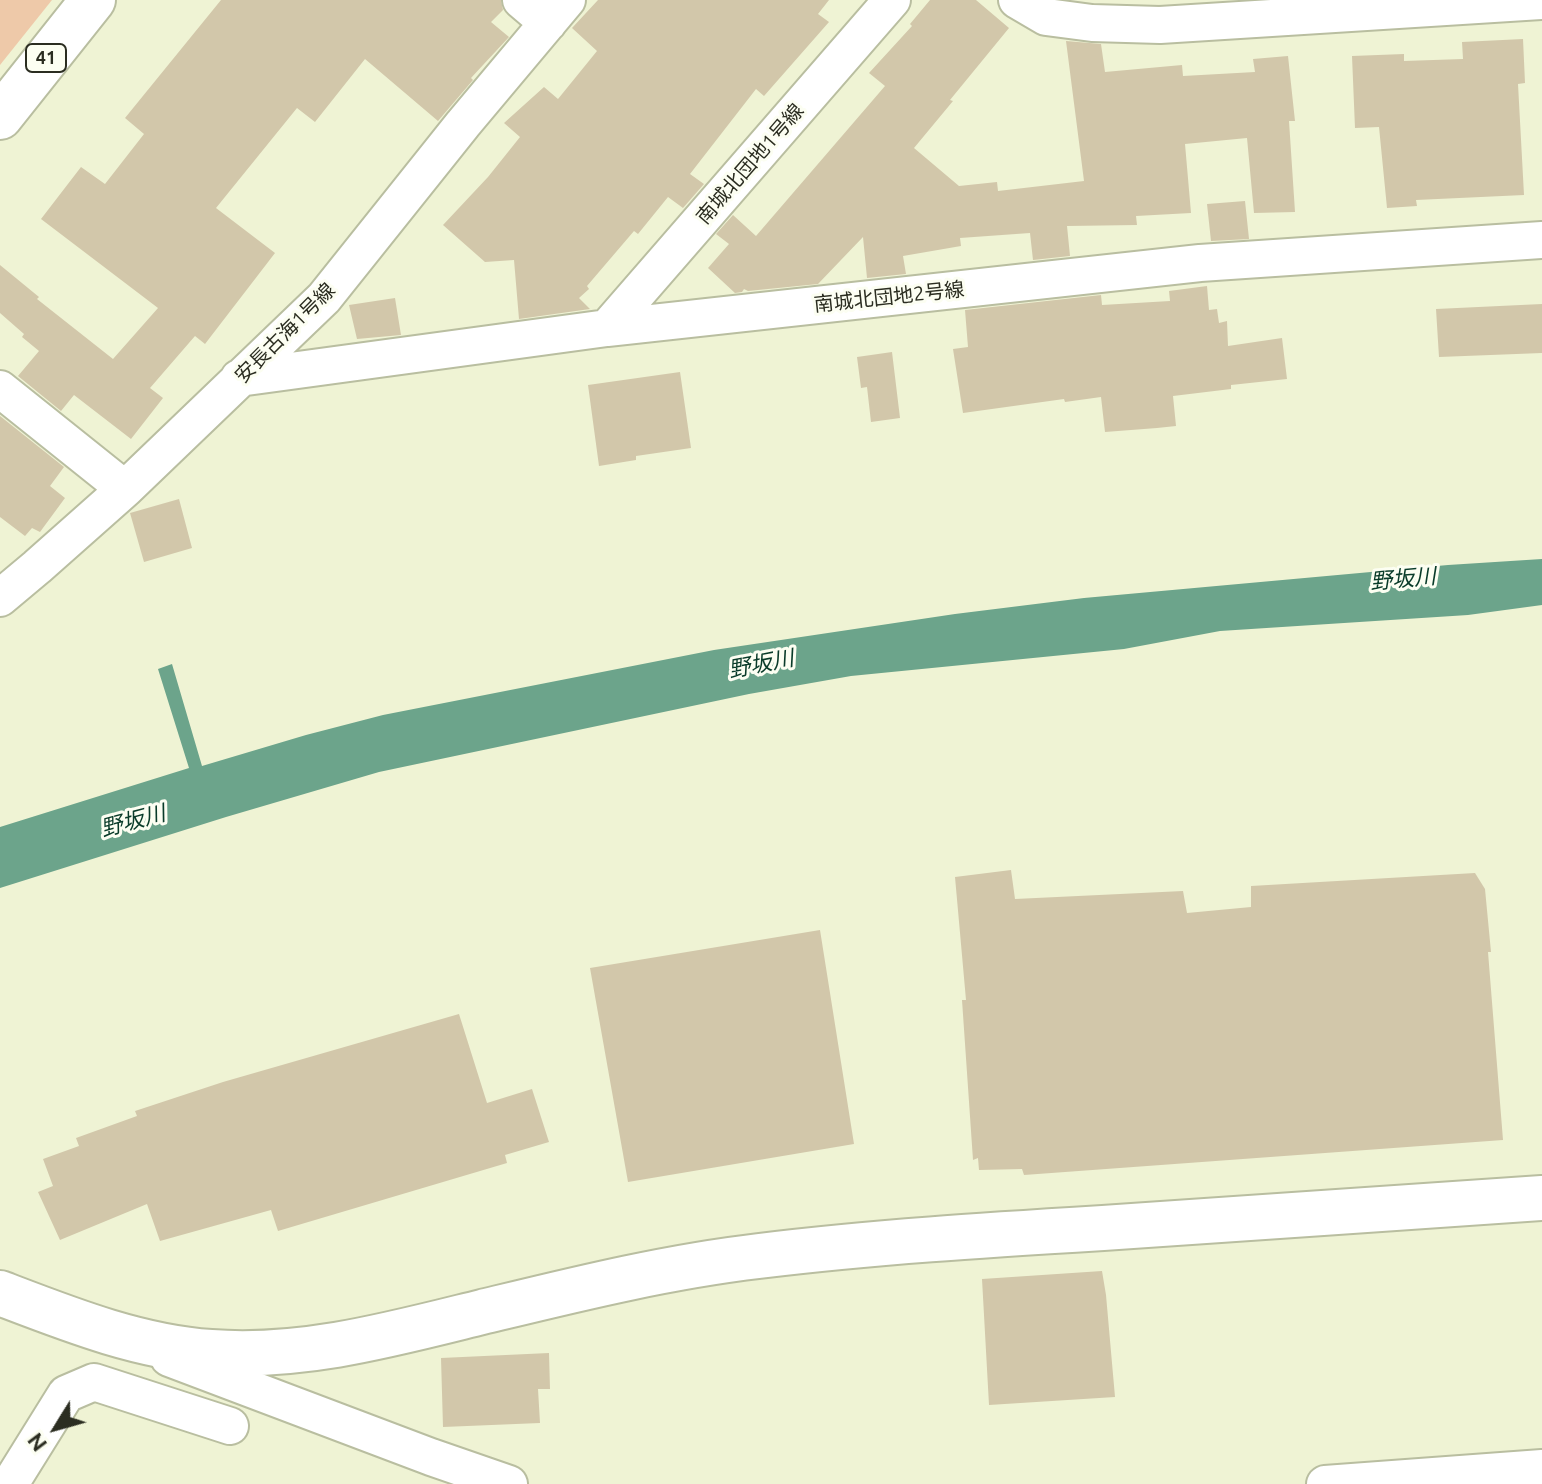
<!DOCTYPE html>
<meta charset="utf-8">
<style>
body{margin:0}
#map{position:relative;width:1542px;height:1484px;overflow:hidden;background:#eff3d4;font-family:Ubuntu,sans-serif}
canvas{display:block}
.north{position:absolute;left:16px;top:1388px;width:80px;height:80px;-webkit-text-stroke:6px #fcfef2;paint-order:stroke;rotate:233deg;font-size:22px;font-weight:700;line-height:32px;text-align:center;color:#2b2d21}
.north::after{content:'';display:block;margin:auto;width:28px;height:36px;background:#2b2d21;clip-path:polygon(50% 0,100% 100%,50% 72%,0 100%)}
</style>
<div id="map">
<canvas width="1542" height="1484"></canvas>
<div class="north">N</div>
</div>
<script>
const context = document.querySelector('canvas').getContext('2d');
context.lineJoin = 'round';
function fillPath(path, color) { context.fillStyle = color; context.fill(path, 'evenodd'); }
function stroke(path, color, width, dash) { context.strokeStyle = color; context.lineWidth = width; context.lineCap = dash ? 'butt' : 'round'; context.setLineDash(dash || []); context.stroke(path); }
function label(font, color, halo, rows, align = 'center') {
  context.font = font + ' Ubuntu,"Noto Sans JP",sans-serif'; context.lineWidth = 6; context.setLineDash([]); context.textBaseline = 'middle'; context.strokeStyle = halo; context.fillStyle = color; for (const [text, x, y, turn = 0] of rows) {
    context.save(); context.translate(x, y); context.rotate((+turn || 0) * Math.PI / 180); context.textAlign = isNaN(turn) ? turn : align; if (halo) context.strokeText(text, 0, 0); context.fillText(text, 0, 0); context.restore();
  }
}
const green = new Path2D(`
 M 0,0 L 52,0 L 0,65 Z`);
const water = new Path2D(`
 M 1542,559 L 1542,605 L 1468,615 L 1220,631 L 1124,649 L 851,676 L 749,694 L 379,772 L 226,817 L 0,888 L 0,827 L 189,768 L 158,669 L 172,664 L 202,766 L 306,735 L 383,715 L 714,650 L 955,614 L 1084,598 L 1448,565 Z`);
const building = new Path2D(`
 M 221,0 L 501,0 L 503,10 L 491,22 L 509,37 L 471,78 L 473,80 L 438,121 L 365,59 L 315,122 L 297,108 L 216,208 L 275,253 L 205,344 L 195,336 L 150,388 L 163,398 L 131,439 L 74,395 L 61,411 L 18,376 L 39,351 L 22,337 L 24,334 L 0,313 L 0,265 L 39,297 L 37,299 L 113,359 L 158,308 L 41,219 L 81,167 L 105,184 L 144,134 L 125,118 Z
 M 598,0 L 829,0 L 818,14 L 829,22 L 764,96 L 756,89 L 690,174 L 704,184 L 683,208 L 668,197 L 638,234 L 634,231 L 587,286 L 589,289 L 579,298 L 590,309 L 519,319 L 514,260 L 485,262 L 443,225 L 488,177 L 520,137 L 504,123 L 544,87 L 558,99 L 597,51 L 572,28 Z
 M 930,0 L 976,0 L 1009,28 L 950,100 L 953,101 L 914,148 L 959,186 L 997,182 L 998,191 L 1084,181 L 1066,41 L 1101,44 L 1105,72 L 1182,65 L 1183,76 L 1255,72 L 1253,59 L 1288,56 L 1295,121 L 1289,121 L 1295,212 L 1254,213 L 1247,138 L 1185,144 L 1191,213 L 1136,216 L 1137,225 L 1067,226 L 1070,256 L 1033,260 L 1030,233 L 960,238 L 961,246 L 903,256 L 906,274 L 867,278 L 863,237 L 818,284 L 748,291 L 744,289 L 742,292 L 735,293 L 708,268 L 729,244 L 716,234 L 733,215 L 756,236 L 885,86 L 869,73 L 912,26 L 910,24 Z
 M 1523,39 L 1525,83 L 1518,84 L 1524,195 L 1416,200 L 1417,206 L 1387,208 L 1379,127 L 1355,128 L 1352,56 L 1404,54 L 1404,61 L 1463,59 L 1462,42 Z
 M 1245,201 L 1249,239 L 1211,241 L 1207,204 Z
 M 1207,286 L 1209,310 L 1217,309 L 1219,323 L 1227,321 L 1228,346 L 1282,338 L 1287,379 L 1231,385 L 1231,389 L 1173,396 L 1176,426 L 1157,428 L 1105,432 L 1101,397 L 1065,402 L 1064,399 L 963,413 L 953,349 L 968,347 L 965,310 L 1101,295 L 1102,305 L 1170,301 L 1169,291 Z
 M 395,298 L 401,335 L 357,339 L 349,305 Z
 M 1542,304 L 1542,353 L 1439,357 L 1436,309 Z
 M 892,352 L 900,418 L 871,422 L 867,387 L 861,388 L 857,357 Z
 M 680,372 L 691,448 L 636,456 L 636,460 L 599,466 L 588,385 Z
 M 0,416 L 64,467 L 50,486 L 65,498 L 40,532 L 32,528 L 25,536 L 0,517 Z
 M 179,499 L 192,548 L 144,562 L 130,513 Z
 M 1011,870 L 1015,899 L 1183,891 L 1187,913 L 1251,907 L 1251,886 L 1475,873 L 1485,889 L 1491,952 L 1488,952 L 1503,1140 L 1024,1175 L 1022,1169 L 979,1170 L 978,1158 L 973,1160 L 962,1000 L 966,1000 L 955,877 Z
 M 820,930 L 854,1144 L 628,1182 L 590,968 Z
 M 459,1014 L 487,1103 L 532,1089 L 549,1142 L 505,1155 L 507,1163 L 278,1231 L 271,1210 L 160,1241 L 147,1204 L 60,1240 L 38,1192 L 53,1186 L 43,1159 L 79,1146 L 76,1138 L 137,1116 L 135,1111 L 223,1082 Z
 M 1102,1271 L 1106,1295 L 1115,1397 L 989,1405 L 982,1279 Z
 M 549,1353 L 550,1389 L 538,1389 L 540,1423 L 443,1427 L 441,1358 Z`);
const street = new Path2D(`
 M 521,0 L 548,23
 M 1017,0 L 1046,17 L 1092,23 L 1160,25 L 1542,1
 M 607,328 L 892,0
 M 239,378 L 607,328 L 1200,263 L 1542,240
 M 0,389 L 125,489
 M 0,598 L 37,567 L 125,489 L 324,298 L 463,124 L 567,0
 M 169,1358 L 431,1457 L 509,1484
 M 10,1484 L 66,1394 L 94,1382 L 230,1426
 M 1325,1484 L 1542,1468`);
const secondary = new Path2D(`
 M 0,1293 C 68,1319 138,1347 211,1352 C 303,1359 393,1334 482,1312 C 573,1290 665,1267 759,1256 C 873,1242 988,1235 1103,1228 C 1249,1218 1396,1208 1542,1198`);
const primary = new Path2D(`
 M 0,117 L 93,0`);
const shields = [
 [46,58,40]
];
const shieldNames = [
 ["41",46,58]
];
const streetNames = [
 ["南城北団地1号線",750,164,-49],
 ["南城北団地2号線",889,297,-6],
 ["安長古海1号線",285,333,-45]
];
const waterNames = [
 ["野坂川",1403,579,-5],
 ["野坂川",761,664,-11],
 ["野坂川",133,821,-15]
];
fillPath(green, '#eec9a9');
fillPath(water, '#6ca48b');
fillPath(building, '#d2c7aa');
stroke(street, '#b9bea0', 40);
stroke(secondary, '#b9bea0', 48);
stroke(primary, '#b9bea0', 48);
stroke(street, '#fff', 36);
stroke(secondary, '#fff', 44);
stroke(primary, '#fff', 44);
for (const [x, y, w] of shields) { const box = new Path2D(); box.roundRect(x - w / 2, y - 14, w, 28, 6); context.fillStyle = '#fcfef2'; context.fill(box); stroke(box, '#2b2d21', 2); }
label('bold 18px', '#2b2d21', null, shieldNames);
label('20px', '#2b2d21', '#fcfef2', streetNames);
label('italic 22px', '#093b29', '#fcfef2', waterNames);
</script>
